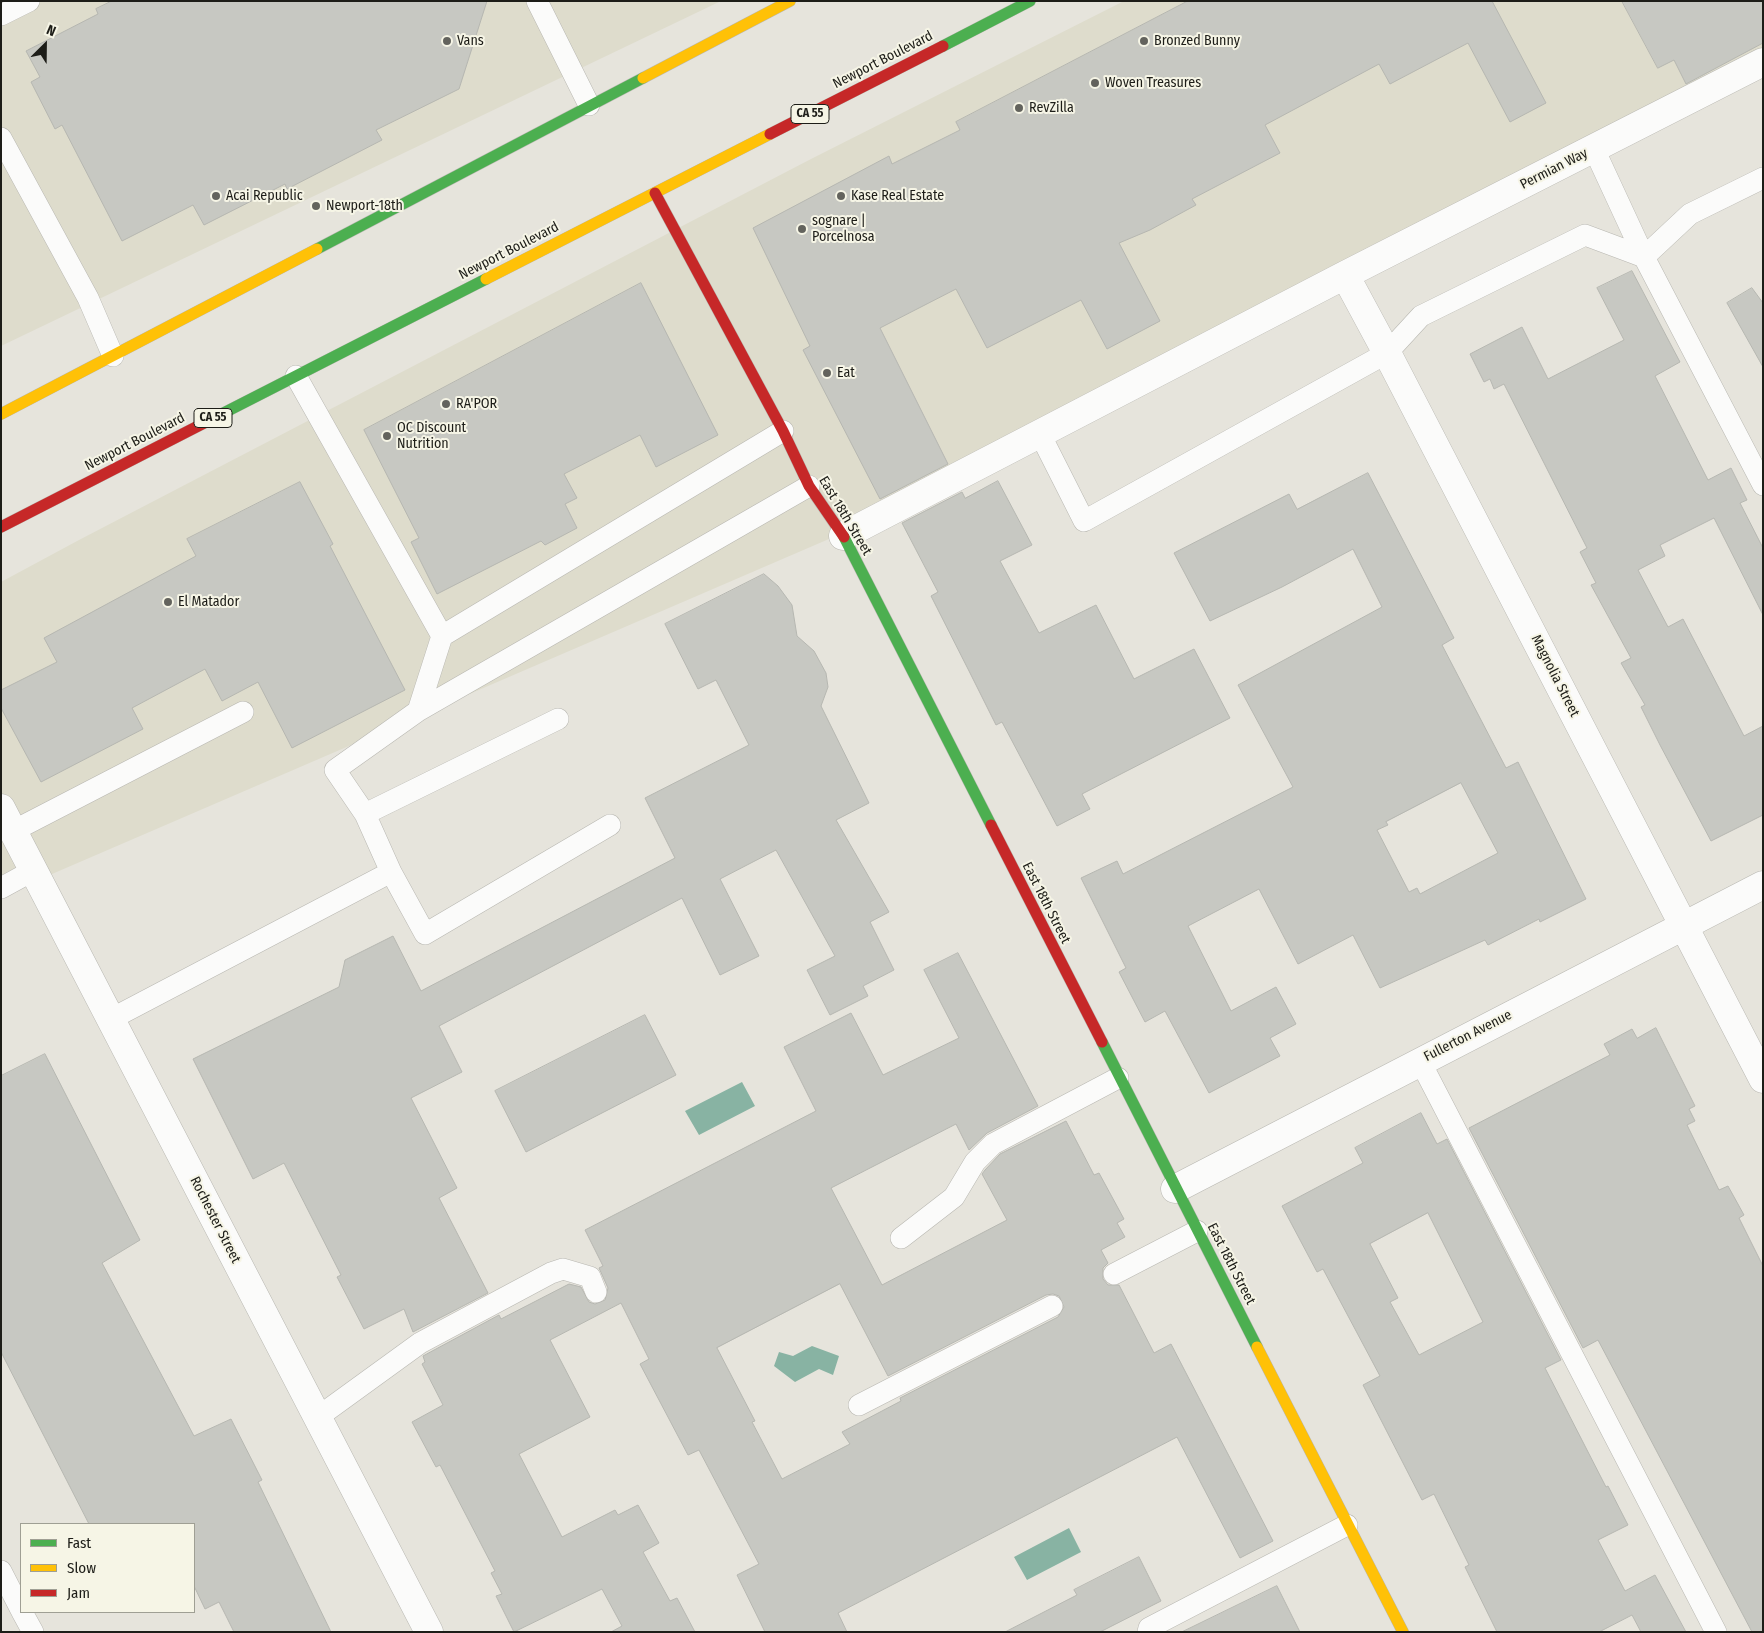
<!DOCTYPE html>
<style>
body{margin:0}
#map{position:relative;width:1764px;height:1633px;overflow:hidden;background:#e6e4dc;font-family:"Fira Sans Condensed",sans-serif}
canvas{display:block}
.frame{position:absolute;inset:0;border:2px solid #1d1d18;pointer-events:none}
.legend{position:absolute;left:20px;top:1523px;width:175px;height:90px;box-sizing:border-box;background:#f6f5e6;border:1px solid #9f9f94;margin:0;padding:6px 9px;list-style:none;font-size:15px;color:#1d1d18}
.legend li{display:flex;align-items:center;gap:10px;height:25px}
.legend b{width:25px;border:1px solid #9f9f94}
.north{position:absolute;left:20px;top:20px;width:50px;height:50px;-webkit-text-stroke:4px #f6f5e6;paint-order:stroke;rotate:23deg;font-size:14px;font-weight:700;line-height:20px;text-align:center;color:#1d1d18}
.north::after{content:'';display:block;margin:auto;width:18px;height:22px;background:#1d1d18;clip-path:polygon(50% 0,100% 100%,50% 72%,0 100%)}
</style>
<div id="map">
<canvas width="1764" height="1633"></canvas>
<div class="frame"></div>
<ul class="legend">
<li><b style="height:6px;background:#4caf50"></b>Fast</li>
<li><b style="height:6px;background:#ffc107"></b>Slow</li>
<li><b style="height:6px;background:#c62828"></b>Jam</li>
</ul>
<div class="north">N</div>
</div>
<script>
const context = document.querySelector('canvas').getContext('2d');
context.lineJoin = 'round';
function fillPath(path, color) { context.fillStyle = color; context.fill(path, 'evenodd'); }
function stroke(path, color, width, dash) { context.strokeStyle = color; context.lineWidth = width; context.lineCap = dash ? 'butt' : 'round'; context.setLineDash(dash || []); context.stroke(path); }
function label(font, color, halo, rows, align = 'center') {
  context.font = font + ' "Fira Sans Condensed",sans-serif'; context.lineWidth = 4; context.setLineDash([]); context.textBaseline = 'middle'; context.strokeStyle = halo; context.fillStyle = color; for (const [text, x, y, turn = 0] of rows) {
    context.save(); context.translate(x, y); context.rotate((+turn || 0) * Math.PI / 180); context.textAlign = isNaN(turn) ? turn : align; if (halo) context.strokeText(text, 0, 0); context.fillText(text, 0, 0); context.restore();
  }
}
const built = new Path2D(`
 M 1,1 L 721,1 L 1,346 Z
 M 1124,1 L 1763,1 L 1763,58 L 873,520 L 1,896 L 1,582 L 79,540 L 811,159 Z`);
const water = new Path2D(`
 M 742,1082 L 755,1106 L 699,1135 L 685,1111 Z
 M 812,1346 L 839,1356 L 833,1375 L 819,1369 L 795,1382 L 774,1366 L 779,1352 L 793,1356 Z
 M 1069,1528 L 1081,1552 L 1027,1580 L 1014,1557 Z`);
const building = new Path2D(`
 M 112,1 L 487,1 L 459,89 L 376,130 L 382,140 L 287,189 L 285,184 L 204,225 L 193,205 L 122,241 L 62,125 L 55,129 L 31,82 L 40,77 L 26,51 L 98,14 L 96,9 Z
 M 1188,1 L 1492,1 L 1546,103 L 1510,122 L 1468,43 L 1390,84 L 1379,64 L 1265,125 L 1280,153 L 1192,199 L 1196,205 L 1150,230 L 1119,243 L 1160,321 L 1107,349 L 1081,300 L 987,348 L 956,289 L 880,328 L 948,464 L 880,499 L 803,350 L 810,346 L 753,228 L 889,156 L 892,164 L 960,130 L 956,122 Z
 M 1622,1 L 1763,1 L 1763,43 L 1686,84 L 1674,60 L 1658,68 Z
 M 1632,271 L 1680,362 L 1655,376 L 1708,480 L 1731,468 L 1747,500 L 1740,503 L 1763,548 L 1763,615 L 1714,518 L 1660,545 L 1665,556 L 1638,570 L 1668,627 L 1683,619 L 1744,736 L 1763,726 L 1763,815 L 1711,841 L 1660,745 L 1641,707 L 1645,705 L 1621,663 L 1631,658 L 1591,585 L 1596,583 L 1580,552 L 1587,548 L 1504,384 L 1494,389 L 1490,379 L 1484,382 L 1470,354 L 1522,327 L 1548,379 L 1624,340 L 1597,288 Z
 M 641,283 L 718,435 L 656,467 L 640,435 L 564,474 L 577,498 L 565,504 L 577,528 L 545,545 L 541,541 L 437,594 L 411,542 L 419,538 L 364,430 Z
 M 1752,288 L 1763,303 L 1763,367 L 1727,303 Z
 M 1368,473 L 1454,638 L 1442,645 L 1506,768 L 1518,762 L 1586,899 L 1540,922 L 1539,919 L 1488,945 L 1485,940 L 1380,988 L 1353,935 L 1298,964 L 1259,889 L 1188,926 L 1231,1011 L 1276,987 L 1296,1024 L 1270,1038 L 1280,1056 L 1209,1093 L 1165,1011 L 1145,1022 L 1119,972 L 1126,968 L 1081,878 L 1117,861 L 1123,874 L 1293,787 L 1238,685 L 1382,607 L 1353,549 L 1282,587 L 1210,621 L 1174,553 L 1289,494 L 1297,509 ZM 1461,783 L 1498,853 L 1420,894 L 1417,888 L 1409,892 L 1377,830 L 1388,825 L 1386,822 Z
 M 998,481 L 1032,545 L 1000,561 L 1039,633 L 1096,605 L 1134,679 L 1194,649 L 1230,718 L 1082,794 L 1090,809 L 1057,826 L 1002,722 L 996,725 L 969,671 L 931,596 L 938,592 L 902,523 L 962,492 L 965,498 Z
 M 300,482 L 333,544 L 330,546 L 405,690 L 292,748 L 258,682 L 222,701 L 205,669 L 132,708 L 143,729 L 41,782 L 1,708 L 1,690 L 57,662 L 44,638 L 196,556 L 187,539 Z
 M 764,574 L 778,586 L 792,605 L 797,636 L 814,651 L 826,673 L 828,687 L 821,706 L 869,803 L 836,820 L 889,912 L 870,922 L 894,970 L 863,986 L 868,996 L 830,1015 L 807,970 L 835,956 L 776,850 L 720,879 L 759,956 L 720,975 L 682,898 L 439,1026 L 462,1072 L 411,1098 L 457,1188 L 439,1198 L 488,1293 L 413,1332 L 404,1309 L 364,1329 L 337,1277 L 341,1275 L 284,1163 L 253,1179 L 193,1059 L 339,987 L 345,960 L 393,936 L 421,991 L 675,858 L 645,798 L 749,745 L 716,680 L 698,689 L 665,624 Z
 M 958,953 L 1038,1106 L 987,1133 L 969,1150 L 956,1124 L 831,1188 L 882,1285 L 1007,1220 L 982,1174 L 985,1170 L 1000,1154 L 1066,1121 L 1094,1175 L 1099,1173 L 1124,1219 L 1117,1223 L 1125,1237 L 1101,1250 L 1108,1263 L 1103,1268 L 1103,1279 L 1108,1285 L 1119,1285 L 1154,1353 L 1171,1344 L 1273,1541 L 1240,1558 L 1177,1437 L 838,1613 L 847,1632 L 765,1632 L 737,1575 L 759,1564 L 699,1450 L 688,1455 L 640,1364 L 649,1359 L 621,1303 L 550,1340 L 590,1417 L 519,1454 L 562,1537 L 615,1510 L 618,1515 L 638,1505 L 659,1543 L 643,1552 L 670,1601 L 677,1598 L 695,1632 L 611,1632 L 622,1626 L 602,1589 L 514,1632 L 496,1596 L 502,1594 L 491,1573 L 495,1571 L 440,1465 L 436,1467 L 412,1422 L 443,1405 L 422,1364 L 425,1362 L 423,1356 L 499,1315 L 501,1319 L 569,1284 L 581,1287 L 589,1302 L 595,1304 L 605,1300 L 608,1288 L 599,1268 L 603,1266 L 585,1230 L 816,1111 L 784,1047 L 851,1013 L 883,1075 L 959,1038 L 924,970 ZM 840,1284 L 888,1376 L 1046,1295 L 1053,1294 L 1059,1296 L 1064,1307 L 1058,1317 L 900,1398 L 901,1401 L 842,1432 L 850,1444 L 782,1479 L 752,1422 L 755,1421 L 717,1348 Z
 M 645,1015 L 676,1075 L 526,1152 L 495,1091 Z
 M 1656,1028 L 1695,1106 L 1689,1109 L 1695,1121 L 1687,1125 L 1719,1190 L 1728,1186 L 1744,1215 L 1739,1218 L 1763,1266 L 1763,1632 L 1752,1632 L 1598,1340 L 1583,1348 L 1469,1128 L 1610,1055 L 1604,1044 L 1632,1029 L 1637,1038 Z
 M 45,1054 L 140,1240 L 102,1263 L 194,1436 L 231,1419 L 262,1480 L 258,1482 L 331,1632 L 234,1632 L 219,1602 L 205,1609 L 194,1586 L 194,1524 L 89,1524 L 1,1352 L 1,1076 Z
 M 1421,1113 L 1437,1144 L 1447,1139 L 1561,1360 L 1545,1368 L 1606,1487 L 1608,1486 L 1628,1525 L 1598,1540 L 1625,1591 L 1655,1575 L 1686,1632 L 1641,1632 L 1632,1615 L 1599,1632 L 1497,1632 L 1465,1567 L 1469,1565 L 1434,1494 L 1422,1500 L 1363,1385 L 1380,1376 L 1323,1269 L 1317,1272 L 1282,1206 L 1363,1163 L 1355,1148 ZM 1428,1213 L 1483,1322 L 1419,1355 L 1390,1302 L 1398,1298 L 1370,1244 Z
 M 1139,1557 L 1161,1601 L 1100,1632 L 1005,1632 L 1077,1595 L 1074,1590 Z
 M 1277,1586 L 1300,1632 L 1182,1632 Z`);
const lane = new Path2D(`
 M 537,1 L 589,105
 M 1,15 L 29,1
 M 1,138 L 88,298 L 113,356
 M 1594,149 L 1644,257 L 1763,485
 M 1644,257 L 1690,214 L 1763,178
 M 296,376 L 442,636
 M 1040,434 L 1084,521 L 1387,353 L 1421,316 L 1585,235 L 1644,257
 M 418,711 L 809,486
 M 365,814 L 335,770 L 418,711 L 442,636 L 783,431
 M 13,831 L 243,712
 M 391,872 L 425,934 L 610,825
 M 1,888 L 34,870
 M 111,1019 L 391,872 L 365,814 L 558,719
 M 1420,1061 L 1716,1632
 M 901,1238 L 954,1197 L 975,1162 L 993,1144 L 1118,1078
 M 1114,1274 L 1197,1231
 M 859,1405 L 1052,1306
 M 318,1417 L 420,1343 L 551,1273 L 563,1269 L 590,1277 L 596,1292
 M 1,1571 L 21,1610
 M 22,1612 L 33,1632
 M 1148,1632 L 1149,1628 L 1347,1525`);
const street = new Path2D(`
 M 1345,275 L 1387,353 L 1763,1079
 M 843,536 L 1345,275 L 1763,62
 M 1,808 L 429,1632
 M 1175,1189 L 1763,885`);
const fast = new Path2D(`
 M 943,46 L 1030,1
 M 317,249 L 643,78
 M 206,422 L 486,279
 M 844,537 L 991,825
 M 1102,1042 L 1257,1347`);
const slow = new Path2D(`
 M 643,78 L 790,1
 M 486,279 L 770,134
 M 1,414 L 317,249
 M 1257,1347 L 1403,1632`);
const jam = new Path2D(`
 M 770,134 L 943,46
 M 655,193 L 783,431 L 809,486 L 844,537
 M 1,527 L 206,422
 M 991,825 L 1102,1042`);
const markers = [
 [447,41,5,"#63635d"],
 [1144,41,5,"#63635d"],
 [1095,83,5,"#63635d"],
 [1019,108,5,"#63635d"],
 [216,196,5,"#63635d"],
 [841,196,5,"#63635d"],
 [316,206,5,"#63635d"],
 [802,229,5,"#63635d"],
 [827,373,5,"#63635d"],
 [446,404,5,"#63635d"],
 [387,436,5,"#63635d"],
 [168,602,5,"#63635d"]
];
const shields = [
 [810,114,38],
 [213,418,38]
];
const shieldNames = [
 ["CA 55",810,114],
 ["CA 55",213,418]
];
const poiNames = [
 ["Vans",457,41],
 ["Bronzed Bunny",1154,41],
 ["Woven Treasures",1105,83],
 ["RevZilla",1029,108],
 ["Acai Republic",226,196],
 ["Kase Real Estate",851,196],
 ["Newport-18th",326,206],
 ["sognare |",812,221],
 ["Porcelnosa",812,237],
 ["Eat",837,373],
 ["RA'POR",456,404],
 ["OC Discount",397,428],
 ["Nutrition",397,444],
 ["El Matador",178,602]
];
const streetNames = [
 ["Newport Boulevard",883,60,-27],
 ["Permian Way",1554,169,-27],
 ["Newport Boulevard",509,251,-27],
 ["Newport Boulevard",135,442,-27],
 ["East 18th Street",845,516,59],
 ["Magnolia Street",1555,676,63],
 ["East 18th Street",1046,903,63],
 ["Fullerton Avenue",1468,1036,-27],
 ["Rochester Street",215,1220,63],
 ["East 18th Street",1231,1264,63]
];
fillPath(built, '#dedccc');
fillPath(water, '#88b3a3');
fillPath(building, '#c7c8c2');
stroke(building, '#b6b7b1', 1);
stroke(lane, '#b8b7b1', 22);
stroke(street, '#b8b7b1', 29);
stroke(fast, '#b8b7b1', 12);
stroke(slow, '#b8b7b1', 12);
stroke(jam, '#b8b7b1', 12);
stroke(lane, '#fbfbfa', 21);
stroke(street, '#fbfbfa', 28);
stroke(fast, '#4caf50', 11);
stroke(slow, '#ffc107', 11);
stroke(jam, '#c62828', 11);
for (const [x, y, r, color] of markers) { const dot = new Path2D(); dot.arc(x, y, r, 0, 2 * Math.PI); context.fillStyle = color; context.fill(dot); stroke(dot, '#f6f5e6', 2); }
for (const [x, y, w] of shields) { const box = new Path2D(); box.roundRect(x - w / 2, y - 9.5, w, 19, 4); context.fillStyle = '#f6f5e6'; context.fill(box); stroke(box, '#1d1d18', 1); }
label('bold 12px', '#1d1d18', null, shieldNames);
label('14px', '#1d1d18', '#f6f5e6', poiNames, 'left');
label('14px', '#1d1d18', '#f6f5e6', streetNames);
</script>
